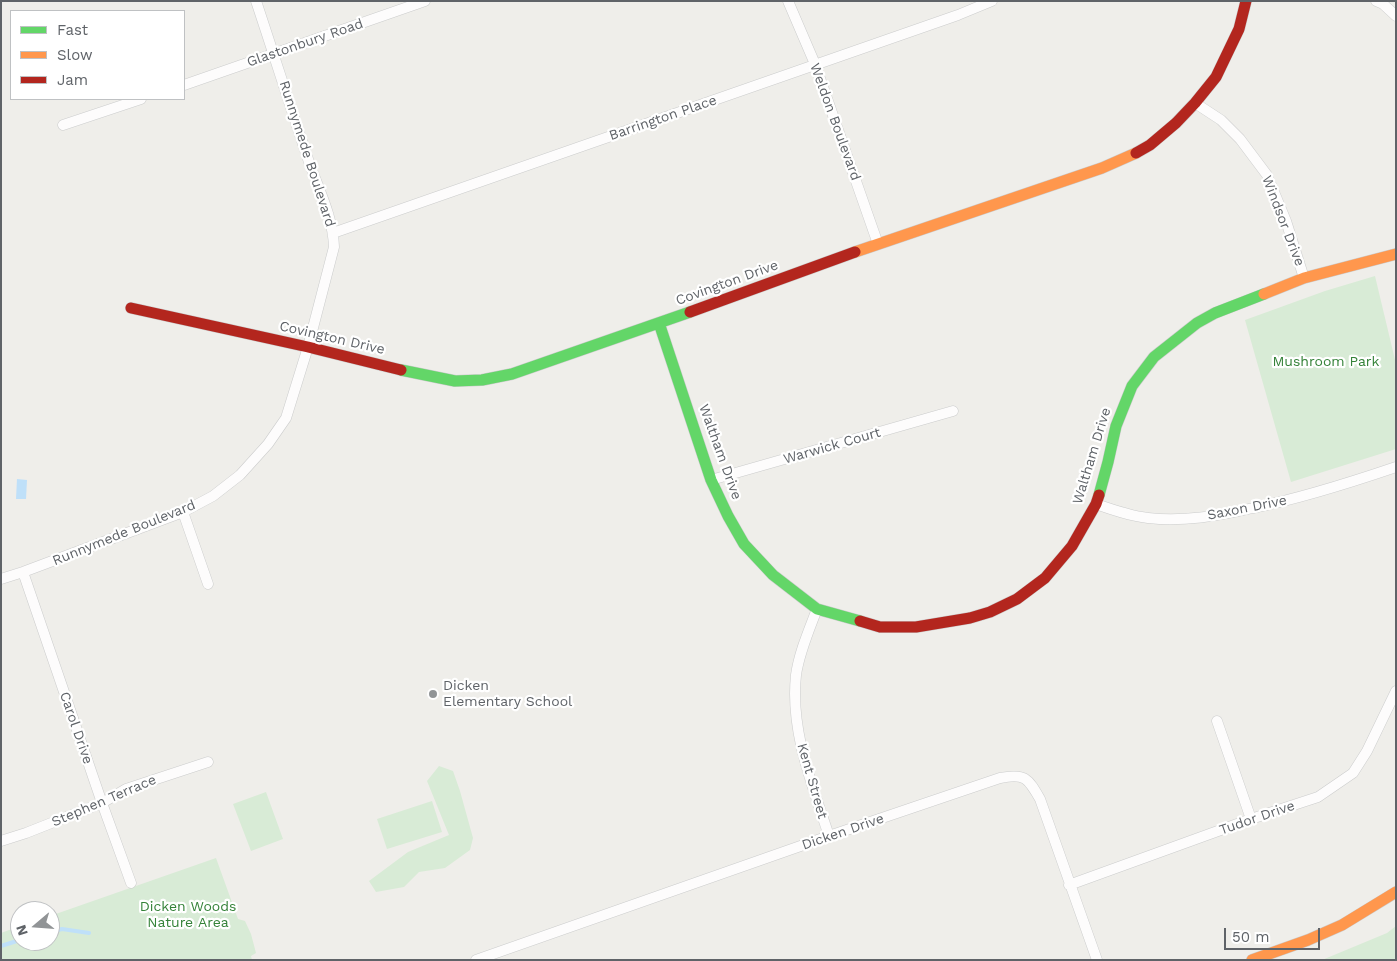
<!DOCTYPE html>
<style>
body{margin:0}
#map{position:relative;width:1397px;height:961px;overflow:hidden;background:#efeeea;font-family:"Work Sans",sans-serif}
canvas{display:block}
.frame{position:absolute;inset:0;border:2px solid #5f6368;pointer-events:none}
.legend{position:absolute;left:10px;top:10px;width:175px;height:90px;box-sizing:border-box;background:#fff;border:1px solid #bfc1c3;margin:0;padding:6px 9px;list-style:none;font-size:15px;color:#5f6368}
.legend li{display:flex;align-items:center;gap:10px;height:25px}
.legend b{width:25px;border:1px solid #bfc1c3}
.north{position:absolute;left:10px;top:901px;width:50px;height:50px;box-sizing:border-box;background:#fff;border:1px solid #bfc1c3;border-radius:50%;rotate:252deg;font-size:14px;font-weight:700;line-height:20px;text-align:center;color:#5f6368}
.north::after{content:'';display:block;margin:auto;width:18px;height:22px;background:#919496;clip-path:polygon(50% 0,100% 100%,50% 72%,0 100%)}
.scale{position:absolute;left:1224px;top:928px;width:96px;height:22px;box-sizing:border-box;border:2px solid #5f6368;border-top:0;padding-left:6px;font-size:15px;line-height:18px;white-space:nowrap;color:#5f6368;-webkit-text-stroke:4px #fff;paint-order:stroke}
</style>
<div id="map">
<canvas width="1397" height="961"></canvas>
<div class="frame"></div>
<ul class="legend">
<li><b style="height:6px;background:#63d668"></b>Fast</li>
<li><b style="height:6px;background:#ff974d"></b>Slow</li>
<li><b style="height:6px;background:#b3261e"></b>Jam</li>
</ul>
<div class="north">N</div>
<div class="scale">50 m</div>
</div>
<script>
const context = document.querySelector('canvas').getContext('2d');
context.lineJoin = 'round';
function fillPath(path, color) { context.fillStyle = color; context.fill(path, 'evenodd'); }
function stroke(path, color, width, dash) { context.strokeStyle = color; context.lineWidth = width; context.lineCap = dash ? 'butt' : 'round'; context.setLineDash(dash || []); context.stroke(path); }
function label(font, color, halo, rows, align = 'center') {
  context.font = font + ' "Work Sans",sans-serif'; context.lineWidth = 4.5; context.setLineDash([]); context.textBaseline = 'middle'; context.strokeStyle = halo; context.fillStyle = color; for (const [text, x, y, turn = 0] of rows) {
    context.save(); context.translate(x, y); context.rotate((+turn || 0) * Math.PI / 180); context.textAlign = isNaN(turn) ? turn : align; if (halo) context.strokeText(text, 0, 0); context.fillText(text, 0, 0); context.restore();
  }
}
const green = new Path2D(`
 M 1375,276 L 1396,364 L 1396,449 L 1291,482 L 1245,320 L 1325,291 Z
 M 439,766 L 453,771 L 460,791 L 473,838 L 470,850 L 445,868 L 419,872 L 404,887 L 376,892 L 369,881 L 408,852 L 449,835 L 427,781 Z
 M 266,792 L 283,839 L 251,851 L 233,804 Z
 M 432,801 L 442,832 L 387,849 L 377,819 Z
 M 216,858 L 238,919 L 245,921 L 251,934 L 256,953 L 251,956 L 252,960 L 1,960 L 1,933 L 20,926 L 20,941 L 50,941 L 50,916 Z
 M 1396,926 L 1396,960 L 1322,960 L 1387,933 Z`);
const water = new Path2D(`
 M 17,479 L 27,480 L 26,499 L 16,499 Z`);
const stream = new Path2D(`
 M 50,932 L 62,929 L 89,933
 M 1,946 L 20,940`);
const street = new Path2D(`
 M 788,1 L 815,64 L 878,244
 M 1376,1 L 1383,4 L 1396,16
 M 184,85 L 425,1
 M 1195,103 L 1221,120 L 1240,139 L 1267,175 L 1286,221 L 1304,278
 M 63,125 L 141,99
 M 333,233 L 958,15 L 992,1
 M 711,480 L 953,411
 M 1096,504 C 1113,510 1130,516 1148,518 C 1183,522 1218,516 1253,508 C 1302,498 1349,483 1396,467
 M 183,512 L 208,584
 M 23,572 L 102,803 L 131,883
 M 1,579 L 23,572 L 183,512 L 213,496 L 240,475 L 268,444 L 286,418 L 308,347 L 334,247 C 333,217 319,190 309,162 C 291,109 274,55 256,1
 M 817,609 C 809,630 799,653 796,675 C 790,731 812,784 829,836
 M 1217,721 L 1251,819
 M 1,841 L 26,833 L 102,803 L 126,789 L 208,762
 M 1069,885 L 1251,819 L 1318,797 L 1353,773 L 1367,751 L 1396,691
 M 476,960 L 829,836 L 1000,778 C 1025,773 1028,778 1040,799 L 1097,960`);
const fast = new Path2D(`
 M 659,323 L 711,480 L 728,516 L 744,544 L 773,575 L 817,609 L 860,621
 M 401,370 L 455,381 L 482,380 L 512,374 L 690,312
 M 1099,495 L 1108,462 L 1116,426 L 1132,386 L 1154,357 L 1197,323 L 1215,313 L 1264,294`);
const slow = new Path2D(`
 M 855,252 L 1102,168 L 1136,153
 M 1264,294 L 1304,278 L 1396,254
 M 1252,960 L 1308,940 L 1342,925 L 1396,892`);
const jam = new Path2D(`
 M 1136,153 L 1150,145 L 1176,123 L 1195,103 L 1216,77 L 1239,29 L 1246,1
 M 131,308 L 308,347 L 401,370
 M 690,312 L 855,252
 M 860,621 L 880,627 L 916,627 L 970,618 L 990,612 L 1017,599 L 1045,578 L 1072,546 L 1096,504 L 1099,495`);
const markers = [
 [433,694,5,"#919496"]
];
const streetNames = [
 ["Glastonbury Road",305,43,-19],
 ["Barrington Place",663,118,-19],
 ["Weldon Boulevard",835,122,70],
 ["Runnymede Boulevard",307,154,72],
 ["Windsor Drive",1283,221,69],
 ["Covington Drive",727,283,-20],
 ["Covington Drive",332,338,13],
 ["Warwick Court",832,446,-16],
 ["Waltham Drive",720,452,70],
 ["Waltham Drive",1092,456,-73],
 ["Saxon Drive",1247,508,-11],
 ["Runnymede Boulevard",124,533,-22],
 ["Carol Drive",76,728,71],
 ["Kent Street",812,781,74],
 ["Stephen Terrace",104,801,-23],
 ["Tudor Drive",1257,818,-19],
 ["Dicken Drive",843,832,-19]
];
const parkNames = [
 ["Mushroom Park",1326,362],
 ["Dicken Woods",188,907],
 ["Nature Area",188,923]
];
const poiNames = [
 ["Dicken",443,686],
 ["Elementary School",443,702]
];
fillPath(green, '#d8ebd6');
fillPath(water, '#bfe0f9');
stroke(stream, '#bfe0f9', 4);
stroke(street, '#cbcccc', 11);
stroke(fast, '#cacacb', 12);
stroke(slow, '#cacacb', 12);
stroke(jam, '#cacacb', 12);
stroke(street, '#fdfcfc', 10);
stroke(fast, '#63d668', 11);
stroke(slow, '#ff974d', 11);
stroke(jam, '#b3261e', 11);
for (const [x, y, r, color] of markers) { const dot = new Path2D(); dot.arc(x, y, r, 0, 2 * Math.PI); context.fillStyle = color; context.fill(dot); stroke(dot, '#fff', 2); }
label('14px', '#5f6368', '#fff', streetNames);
label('14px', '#348238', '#fff', parkNames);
label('14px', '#5f6368', '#fff', poiNames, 'left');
</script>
